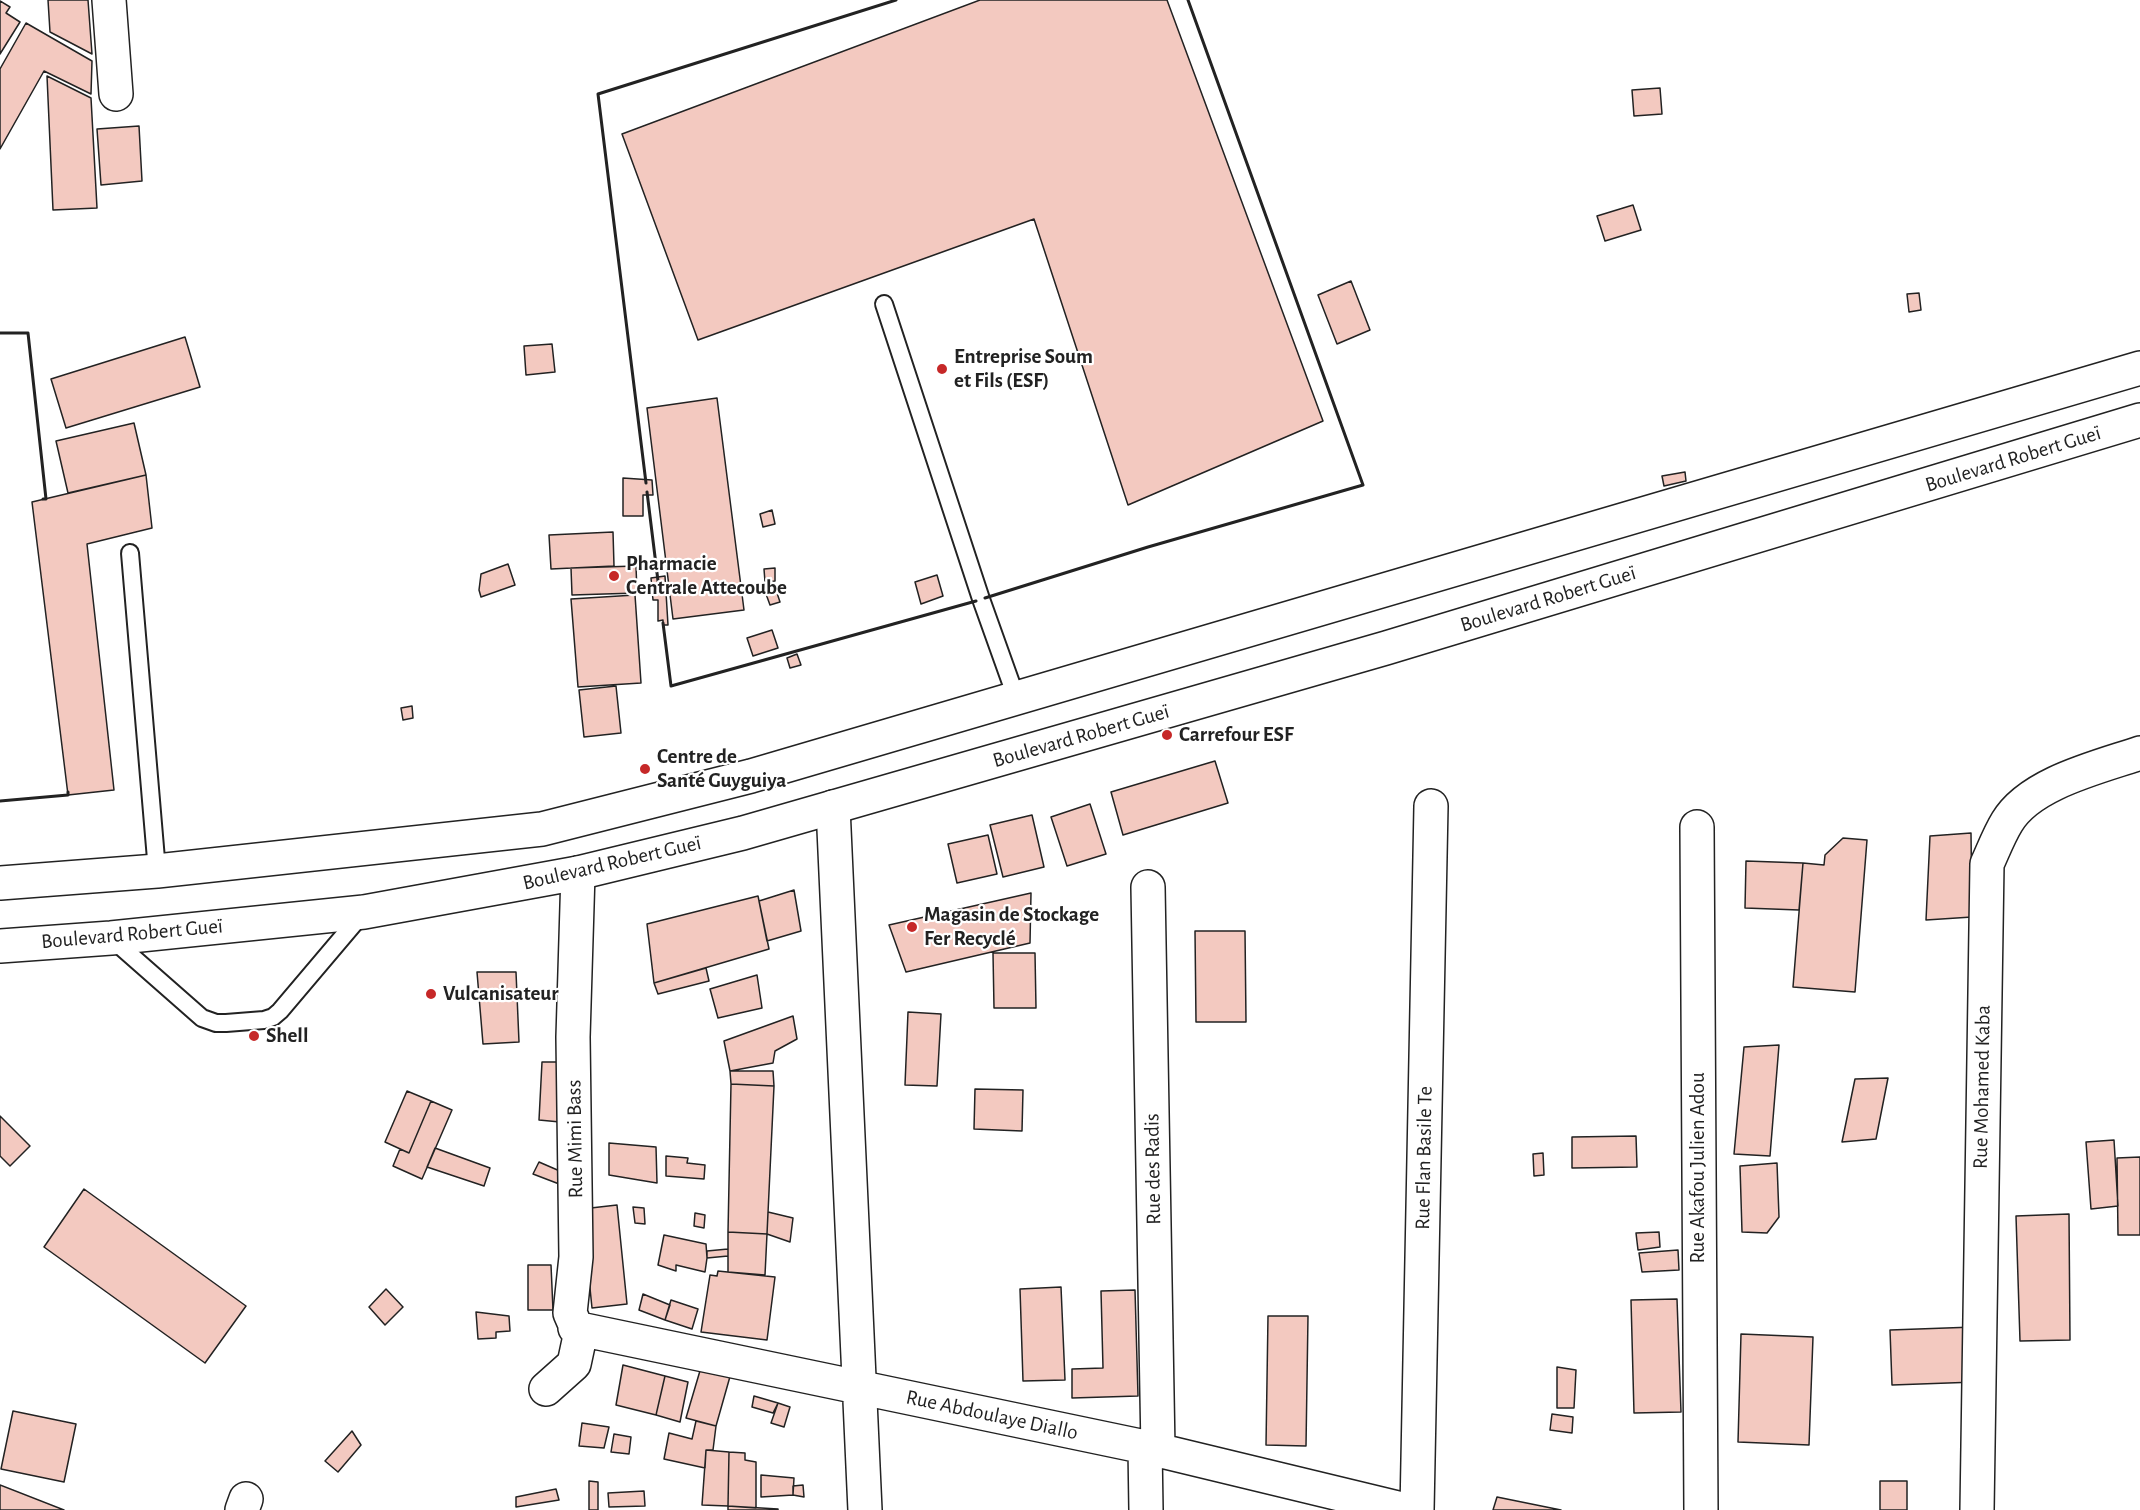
<!DOCTYPE html>
<meta charset="utf-8">
<style>
body{margin:0}
canvas{display:block;background:#fff}
</style>
<canvas width="2140" height="1510"></canvas>
<script>
const context = document.querySelector('canvas').getContext('2d');
context.lineJoin = 'round';
function fillPath(path, color) { context.fillStyle = color; context.fill(path, 'evenodd'); }
function stroke(path, color, width, dash) { context.strokeStyle = color; context.lineWidth = width; context.lineCap = dash ? 'butt' : 'round'; context.setLineDash(dash || []); context.stroke(path); }
function label(font, color, halo, rows, align = 'center') {
  context.font = font + ' "Alegreya Sans",sans-serif'; context.lineWidth = 4.5; context.setLineDash([]); context.textBaseline = 'middle'; context.strokeStyle = halo; context.fillStyle = color; for (const [text, x, y, turn = 0] of rows) {
    context.save(); context.translate(x, y); context.rotate((+turn || 0) * Math.PI / 180); context.textAlign = isNaN(turn) ? turn : align; if (halo) context.strokeText(text, 0, 0); context.fillText(text, 0, 0); context.restore();
  }
}
const building = new Path2D(`
 M 48,0 L 88,0 L 92,54 L 50,32 Z
 M 980,0 L 1167,0 L 1323,421 L 1128,505 L 1034,219 L 698,340 L 622,134 Z
 M 0,1 L 10,7 L 6,13 L 20,22 L 0,54 Z
 M 26,23 L 92,61 L 91,94 L 44,71 L 0,149 L 0,69 Z
 M 47,76 L 91,98 L 97,208 L 53,210 Z
 M 1660,88 L 1662,114 L 1634,116 L 1632,90 Z
 M 139,126 L 142,181 L 101,185 L 97,129 Z
 M 1633,205 L 1641,230 L 1605,241 L 1597,216 Z
 M 1351,281 L 1370,330 L 1337,344 L 1318,295 Z
 M 1919,293 L 1921,310 L 1909,312 L 1907,294 Z
 M 185,337 L 200,387 L 66,428 L 51,379 Z
 M 552,344 L 555,372 L 526,375 L 524,346 Z
 M 717,398 L 744,610 L 673,619 L 647,408 Z
 M 134,423 L 146,475 L 68,493 L 56,441 Z
 M 1685,472 L 1686,481 L 1664,486 L 1662,476 Z
 M 146,475 L 152,528 L 87,544 L 114,790 L 68,795 L 32,502 Z
 M 623,478 L 652,480 L 653,495 L 643,495 L 643,516 L 623,516 Z
 M 772,510 L 775,524 L 763,527 L 760,514 Z
 M 613,532 L 614,566 L 551,569 L 549,535 Z
 M 508,564 L 515,585 L 481,597 L 479,590 L 481,574 Z
 M 636,566 L 637,593 L 572,595 L 571,568 Z
 M 775,568 L 775,581 L 765,582 L 764,569 Z
 M 937,575 L 943,596 L 921,604 L 915,582 Z
 M 665,576 L 668,625 L 663,625 L 663,620 L 658,621 L 658,600 L 653,600 L 651,578 Z
 M 776,590 L 780,602 L 770,605 L 766,594 Z
 M 635,595 L 641,683 L 578,687 L 571,599 Z
 M 772,630 L 778,648 L 753,656 L 747,638 Z
 M 797,654 L 801,665 L 790,668 L 787,658 Z
 M 616,686 L 621,733 L 584,737 L 579,690 Z
 M 412,706 L 413,718 L 403,720 L 401,708 Z
 M 1215,761 L 1228,803 L 1123,835 L 1111,792 Z
 M 1090,804 L 1106,854 L 1067,866 L 1051,817 Z
 M 1032,815 L 1044,867 L 1003,877 L 990,825 Z
 M 1971,833 L 1972,917 L 1926,920 L 1930,836 Z
 M 988,835 L 997,874 L 957,883 L 948,844 Z
 M 1843,838 L 1867,840 L 1855,992 L 1793,987 L 1803,863 L 1824,865 L 1825,855 Z
 M 1746,861 L 1803,863 L 1799,910 L 1745,908 Z
 M 794,890 L 801,931 L 767,941 L 759,901 Z
 M 1031,893 L 1030,943 L 906,972 L 889,925 Z
 M 758,896 L 769,949 L 654,983 L 647,924 Z
 M 1195,931 L 1245,931 L 1246,1022 L 1196,1022 Z
 M 993,953 L 1035,953 L 1036,1008 L 994,1008 Z
 M 706,968 L 709,981 L 658,994 L 654,983 Z
 M 477,972 L 516,972 L 519,1042 L 483,1044 Z
 M 757,975 L 762,1008 L 718,1018 L 710,989 Z
 M 908,1012 L 941,1014 L 937,1086 L 905,1085 Z
 M 793,1016 L 797,1039 L 775,1051 L 773,1063 L 730,1071 L 724,1041 Z
 M 1779,1045 L 1770,1156 L 1734,1154 L 1744,1047 Z
 M 542,1062 L 566,1062 L 560,1122 L 539,1120 Z
 M 730,1071 L 773,1071 L 774,1086 L 731,1084 Z
 M 1888,1078 L 1876,1139 L 1842,1142 L 1855,1079 Z
 M 731,1084 L 774,1086 L 767,1234 L 728,1232 Z
 M 975,1089 L 1023,1090 L 1022,1131 L 974,1129 Z
 M 407,1091 L 431,1101 L 409,1153 L 385,1142 Z
 M 431,1101 L 452,1110 L 422,1179 L 393,1166 L 400,1149 L 409,1153 Z
 M 0,1116 L 30,1146 L 10,1166 L 0,1156 Z
 M 1636,1136 L 1637,1167 L 1572,1168 L 1572,1137 Z
 M 2114,1140 L 2118,1206 L 2091,1209 L 2086,1142 Z
 M 609,1143 L 656,1147 L 657,1183 L 609,1175 Z
 M 435,1148 L 490,1168 L 484,1186 L 427,1167 Z
 M 1543,1153 L 1544,1175 L 1534,1176 L 1533,1154 Z
 M 666,1156 L 688,1158 L 687,1163 L 705,1165 L 704,1179 L 666,1176 Z
 M 2140,1157 L 2140,1235 L 2118,1235 L 2117,1158 Z
 M 539,1162 L 569,1175 L 567,1187 L 533,1174 Z
 M 1777,1163 L 1779,1217 L 1767,1233 L 1742,1232 L 1740,1166 Z
 M 84,1189 L 246,1306 L 205,1363 L 44,1247 Z
 M 617,1205 L 627,1304 L 592,1308 L 582,1209 Z
 M 633,1207 L 644,1208 L 645,1224 L 635,1223 Z
 M 768,1212 L 793,1218 L 790,1242 L 767,1234 Z
 M 695,1213 L 705,1215 L 704,1228 L 694,1226 Z
 M 2069,1214 L 2070,1340 L 2020,1341 L 2016,1216 Z
 M 728,1232 L 767,1234 L 765,1275 L 728,1272 Z
 M 1659,1232 L 1660,1247 L 1638,1250 L 1636,1233 Z
 M 664,1235 L 706,1244 L 707,1258 L 705,1272 L 676,1265 L 676,1271 L 658,1265 Z
 M 728,1249 L 728,1256 L 707,1258 L 707,1251 Z
 M 1678,1250 L 1679,1270 L 1642,1272 L 1639,1253 Z
 M 528,1265 L 551,1265 L 553,1310 L 528,1310 Z
 M 718,1271 L 775,1277 L 767,1340 L 701,1332 L 710,1275 L 717,1276 Z
 M 1061,1287 L 1065,1380 L 1023,1381 L 1020,1289 Z
 M 386,1289 L 403,1307 L 385,1325 L 369,1307 Z
 M 1135,1290 L 1138,1396 L 1072,1398 L 1072,1369 L 1103,1368 L 1101,1291 Z
 M 643,1294 L 670,1305 L 665,1320 L 639,1310 Z
 M 1677,1299 L 1681,1412 L 1634,1413 L 1631,1300 Z
 M 671,1300 L 698,1309 L 692,1329 L 665,1320 Z
 M 476,1312 L 509,1316 L 510,1331 L 496,1332 L 496,1338 L 478,1339 Z
 M 1268,1316 L 1308,1316 L 1306,1446 L 1266,1445 Z
 M 1974,1327 L 1976,1382 L 1892,1385 L 1890,1330 Z
 M 1741,1334 L 1813,1337 L 1809,1445 L 1738,1442 Z
 M 702,1364 L 731,1373 L 716,1426 L 686,1418 Z
 M 623,1365 L 665,1376 L 656,1415 L 616,1405 Z
 M 1557,1367 L 1576,1370 L 1574,1408 L 1557,1408 Z
 M 665,1376 L 688,1382 L 680,1422 L 656,1415 Z
 M 754,1396 L 778,1403 L 773,1413 L 752,1407 Z
 M 778,1403 L 790,1407 L 784,1427 L 771,1423 Z
 M 13,1411 L 76,1424 L 64,1482 L 1,1469 Z
 M 1552,1414 L 1573,1417 L 1572,1433 L 1550,1430 Z
 M 696,1421 L 716,1426 L 713,1450 L 706,1450 L 705,1468 L 664,1459 L 669,1433 L 692,1439 Z
 M 582,1423 L 609,1427 L 604,1448 L 579,1446 Z
 M 352,1431 L 361,1445 L 338,1472 L 325,1461 Z
 M 614,1434 L 631,1437 L 629,1454 L 611,1452 Z
 M 706,1450 L 729,1452 L 728,1506 L 702,1505 Z
 M 729,1452 L 745,1453 L 745,1460 L 756,1462 L 756,1508 L 728,1506 Z
 M 761,1475 L 794,1478 L 793,1495 L 761,1497 Z
 M 589,1481 L 598,1482 L 598,1510 L 589,1510 Z
 M 1880,1481 L 1907,1481 L 1907,1510 L 1880,1510 Z
 M 0,1485 L 64,1510 L 0,1510 Z
 M 803,1485 L 804,1497 L 793,1495 L 793,1486 Z
 M 556,1489 L 559,1500 L 516,1507 L 516,1497 Z
 M 644,1491 L 645,1506 L 609,1507 L 608,1493 Z
 M 1497,1497 L 1561,1510 L 1493,1510 Z
 M 728,1506 L 778,1509 L 778,1510 L 728,1510 Z`);
const service = new Path2D(`
 M 884,304 L 981,599 L 1016,697
 M 130,553 L 157,871
 M 111,938 L 202,1018 L 216,1023 L 226,1023 L 264,1020 L 273,1017 L 280,1011 L 363,913`);
const minor = new Path2D(`
 M 109,0 L 116,94
 M 833,807 L 865,1510
 M 1697,827 L 1701,1510
 M 1148,887 L 1158,1450
 M 575,1328 L 1145,1447 L 1406,1510
 M 546,1389 L 574,1364 L 580,1336 L 570,1313 L 576,1257 L 573,1037 L 578,873
 M 1145,1447 L 1146,1510
 M 242,1510 L 246,1499
 M 1417,1510 L 1431,806
 M 1977,1510 L 1987,864 C 1993,851 1999,835 2007,822 C 2030,783 2099,767 2140,753`);
const secondary = new Path2D(`
 M 0,883 L 157,871 L 542,829 L 751,776 L 2140,368
 M 0,946 L 111,938 L 364,912 L 578,873 L 743,833 L 1386,648 L 2140,420`);
const wall = new Path2D(`
 M 0,333 L 28,333 L 46,499 L 43,499
 M 646,483 L 598,94 L 896,0
 M 647,492 L 658,581
 M 985,598 L 1148,547 L 1363,485 L 1188,0
 M 663,623 L 671,686 L 976,601
 M 0,801 L 68,795 L 68,792`);
const markers = [
 [942,369,6,"#c62828"],
 [614,576,6,"#c62828"],
 [1167,735,6,"#c62828"],
 [645,769,6,"#c62828"],
 [912,927,6,"#c62828"],
 [431,994,6,"#c62828"],
 [254,1036,6,"#c62828"]
];
const poiNames = [
 ["Entreprise Soum",954,357],
 ["et Fils (ESF)",954,381],
 ["Pharmacie",626,564],
 ["Centrale Attecoube",626,588],
 ["Carrefour ESF",1179,735],
 ["Centre de",657,757],
 ["Santé Guyguiya",657,781],
 ["Magasin de Stockage",924,915],
 ["Fer Recyclé",924,939],
 ["Vulcanisateur",443,994],
 ["Shell",266,1036]
];
const streetNames = [
 ["Boulevard Robert Gueï",2013,459,-17],
 ["Boulevard Robert Gueï",1548,599,-17],
 ["Boulevard Robert Gueï",1081,736,-16],
 ["Boulevard Robert Gueï",612,863,-13],
 ["Boulevard Robert Gueï",132,934,-5],
 ["Rue Mohamed Kaba",1982,1087,-89],
 ["Rue Mimi Bass",575,1139,-91],
 ["Rue Flan Basile Te",1424,1158,-89],
 ["Rue Akafou Julien Adou",1698,1168,-90],
 ["Rue des Radis",1153,1169,-91],
 ["Rue Abdoulaye Diallo",992,1415,12]
];
fillPath(building, '#f3c9c0');
stroke(building, '#222', 1.5);
stroke(service, '#222', 20);
stroke(minor, '#222', 36);
stroke(secondary, '#222', 36);
stroke(service, '#fff', 16);
stroke(minor, '#fff', 33);
stroke(secondary, '#fff', 33);
stroke(wall, '#222', 3);
for (const [x, y, r, color] of markers) { const dot = new Path2D(); dot.arc(x, y, r, 0, 2 * Math.PI); context.fillStyle = color; context.fill(dot); stroke(dot, '#fff', 2); }
label('bold 21px', '#222', '#fff', poiNames, 'left');
label('21px', '#222', '#fff', streetNames);
</script>
